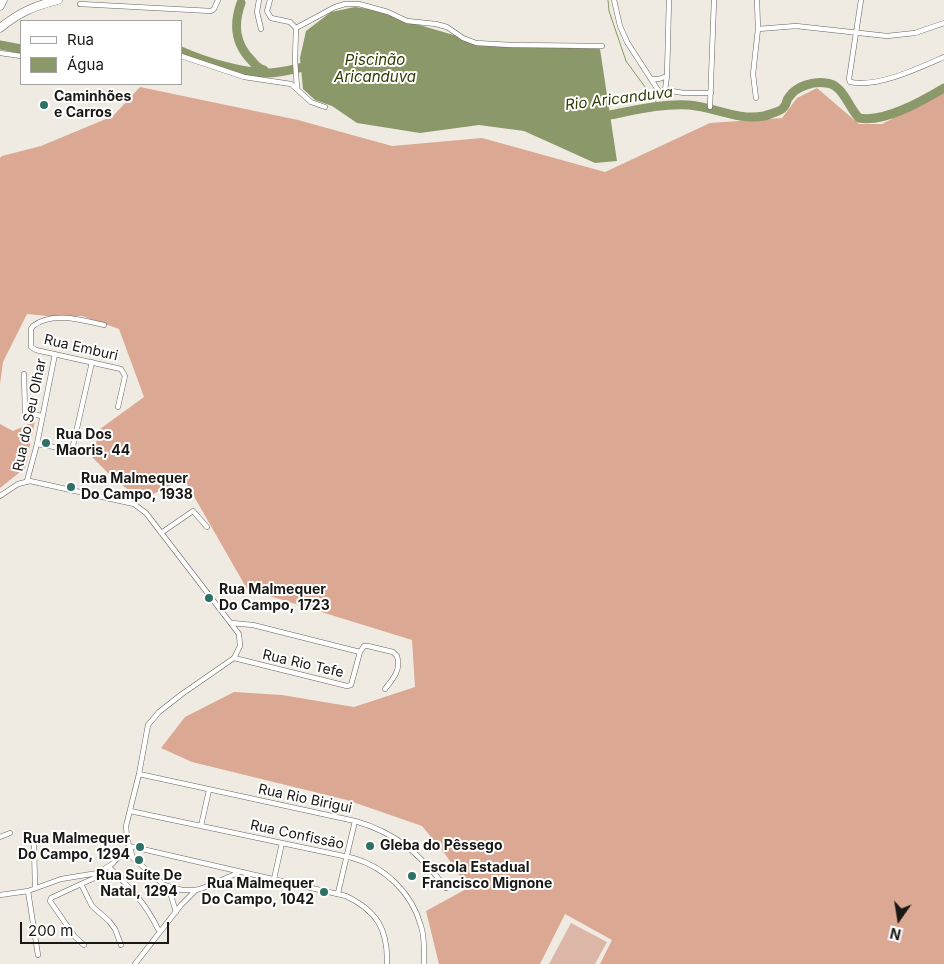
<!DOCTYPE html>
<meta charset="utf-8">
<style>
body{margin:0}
#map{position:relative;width:944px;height:964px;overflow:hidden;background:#f0ebe2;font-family:Inter,sans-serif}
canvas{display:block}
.legend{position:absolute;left:20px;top:20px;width:162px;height:65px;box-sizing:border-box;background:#fff;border:1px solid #a3a3a1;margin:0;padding:6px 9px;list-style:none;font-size:15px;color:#1a1815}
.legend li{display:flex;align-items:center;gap:10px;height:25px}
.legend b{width:25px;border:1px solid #a3a3a1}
.north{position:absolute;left:874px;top:894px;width:50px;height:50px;-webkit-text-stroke:4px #fff;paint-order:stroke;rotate:193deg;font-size:14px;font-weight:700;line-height:20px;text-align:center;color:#1a1815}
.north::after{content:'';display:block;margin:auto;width:18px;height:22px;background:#1a1815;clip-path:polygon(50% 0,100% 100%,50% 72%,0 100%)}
.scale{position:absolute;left:20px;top:922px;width:149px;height:22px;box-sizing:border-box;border:2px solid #1a1815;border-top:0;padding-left:6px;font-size:15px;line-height:18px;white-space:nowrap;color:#1a1815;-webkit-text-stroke:4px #fff;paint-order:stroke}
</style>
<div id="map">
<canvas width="944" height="964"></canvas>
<ul class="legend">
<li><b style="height:6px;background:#fff"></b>Rua</li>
<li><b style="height:14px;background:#8b9869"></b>Água</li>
</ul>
<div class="north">N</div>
<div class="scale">200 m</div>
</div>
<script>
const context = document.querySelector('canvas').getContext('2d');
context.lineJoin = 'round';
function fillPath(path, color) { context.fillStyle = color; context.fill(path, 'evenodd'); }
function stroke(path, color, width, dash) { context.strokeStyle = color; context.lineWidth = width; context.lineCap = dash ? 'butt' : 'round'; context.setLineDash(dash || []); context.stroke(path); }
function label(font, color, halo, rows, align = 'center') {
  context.font = font + ' Inter,sans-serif'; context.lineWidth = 4; context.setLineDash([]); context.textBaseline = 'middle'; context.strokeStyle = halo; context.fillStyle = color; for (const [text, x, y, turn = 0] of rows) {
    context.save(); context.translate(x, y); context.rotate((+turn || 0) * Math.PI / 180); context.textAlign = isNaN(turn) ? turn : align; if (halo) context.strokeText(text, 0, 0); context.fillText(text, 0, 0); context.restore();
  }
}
const green = new Path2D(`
 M 571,923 L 607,942 L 595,964 L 549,964 Z`);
const forest = new Path2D(`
 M 140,87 L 298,120 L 392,146 L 482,138 L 605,172 L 710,123 L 782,118 L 797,98 L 817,88 L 859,124 L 882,124 L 944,92 L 944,964 L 600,964 L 612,940 L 565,914 L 540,964 L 439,964 L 426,911 L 468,888 L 445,854 L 422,826 L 347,800 L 192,762 L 161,748 L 185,717 L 234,692 L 282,695 L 354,707 L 415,687 L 412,640 L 247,589 L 184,479 L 141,500 L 111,476 L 92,457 L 100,429 L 144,397 L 119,329 L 82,316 L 57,317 L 27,314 L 3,362 L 0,384 L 0,158 L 2,156 L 41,146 L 113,116 Z
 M 35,421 L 25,468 L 0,488 L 0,424 L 13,431 Z`);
const water = new Path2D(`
 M 355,7 L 381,11 L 402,20 L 457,36 L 469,43 L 480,45 L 600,49 L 617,161 L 595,163 L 524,131 L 479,125 L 420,133 L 357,123 L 332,106 L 315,100 L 303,89 L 300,58 L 306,31 L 331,12 Z`);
const stream = new Path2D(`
 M 608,0 L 609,11 L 626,61 L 659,106`);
const river = new Path2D(`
 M 241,3 C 233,25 235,44 252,61 C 255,65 259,69 264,70
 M 0,45 L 21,49
 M 181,51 C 206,62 242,73 269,73 C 283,73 298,68 312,65
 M 599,117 C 628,112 659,103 689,105 C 715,107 737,121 764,116 C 769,114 781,112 784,107 C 787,104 786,100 789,97 C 796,86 814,81 826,83 C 843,84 848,107 859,118 C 884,123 922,101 944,88`);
const street = new Path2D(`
 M 259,0 L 257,12 L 261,29
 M 270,0 L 267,11 L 271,18 L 290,22 L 296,28 L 295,60 L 297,88
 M 614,0 L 620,26 L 627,42 L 660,93 L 663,94 L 665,90 L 684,93 L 711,93
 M 861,0 L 849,79 L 850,82 C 877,88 919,68 944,57
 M 80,4 L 211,11 L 214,9 L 218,0
 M 296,28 L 335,7 L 345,4 L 359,4 L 388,12 L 407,21 L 436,24 L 447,27 L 463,38 L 476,43 L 511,45 L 602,46
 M 758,29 L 796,26 L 887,36 L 915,33 L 944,23
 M 0,53 L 21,56
 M 181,56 L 244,77 L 291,84 L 311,102 L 325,107
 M 652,79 L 659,79 L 667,76
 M 665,90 L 667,76 L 669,0
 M 756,98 L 753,74 L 758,29 L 757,0
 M 710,107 L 714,0
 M 104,325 C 82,320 52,311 33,326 L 31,329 L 31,347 L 36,350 L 121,369 L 125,376 L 118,407
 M 24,374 L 25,413 L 42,416
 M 37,444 L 72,450 L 92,362
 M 27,481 L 37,444 L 55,354
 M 0,496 L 18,484 L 30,481 L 134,504 L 146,513 L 239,634 L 240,646 L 234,658 L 182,694 L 159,712 L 148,725 L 139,774 L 126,826 L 127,839 L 133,858 L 164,885 L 182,890 L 196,890 L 203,888 L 240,872
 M 161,533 L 193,511 L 207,527
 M 232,623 L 253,625 L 360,652 L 351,685 L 347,686 L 234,658
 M 360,652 L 364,646 L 368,646 L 393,652 L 397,656 C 401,670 394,678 385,689
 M 139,774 L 355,821 C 397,833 420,854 446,888
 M 130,811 L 353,858 C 385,867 412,893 421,926 C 425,938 424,951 424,964
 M 201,826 L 209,790
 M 0,837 L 10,833
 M 34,842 L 35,888
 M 129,846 L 346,896 C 377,911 388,929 387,964
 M 109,867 C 130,888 145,902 158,929
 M 98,873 L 97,877 L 81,884 L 92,906 L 109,921 L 115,929 L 121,945
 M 274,879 L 282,843
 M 81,884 L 51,898 L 50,901 L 75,937 L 84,945
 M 168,886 L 176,912
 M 28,891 L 38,955
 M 338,893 L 355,821
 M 0,895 L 28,891 L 61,879 L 98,873 L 112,864 L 129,846
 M 135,964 L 181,905 L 196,890`);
const highway = new Path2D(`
 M 0,6 L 3,0
 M 0,28 C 20,12 34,6 58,0`);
const markers = [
 [44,105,5,"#2d7164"],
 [46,443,5,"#2d7164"],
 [71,487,5,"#2d7164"],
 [209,598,5,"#2d7164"],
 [370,846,5,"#2d7164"],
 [140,847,5,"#2d7164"],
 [139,860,5,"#2d7164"],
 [412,876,5,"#2d7164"],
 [324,892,5,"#2d7164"]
];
const poiNames = [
 ["Caminhões",54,97],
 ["e Carros",54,113],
 ["Rua Dos",56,435],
 ["Maoris, 44",56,451],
 ["Rua Malmequer",81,479],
 ["Do Campo, 1938",81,495],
 ["Rua Malmequer",219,590],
 ["Do Campo, 1723",219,606],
 ["Rua Malmequer",130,839,"right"],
 ["Do Campo, 1294",130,855,"right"],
 ["Gleba do Pêssego",380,846],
 ["Escola Estadual",422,868],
 ["Francisco Mignone",422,884],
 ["Rua Suíte De",139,876,"center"],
 ["Natal, 1294",139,892,"center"],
 ["Rua Malmequer",314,884,"right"],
 ["Do Campo, 1042",314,900,"right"]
];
const streetNames = [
 ["Rua Emburi",81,348,13],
 ["Rua do Seu Olhar",30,415,-78],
 ["Rua Rio Tefe",303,664,13],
 ["Rua Rio Birigui",305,799,12],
 ["Rua Confissão",297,835,12]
];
const waterNames = [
 ["Piscinão",375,60],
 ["Aricanduva",375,77],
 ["Rio Aricanduva",619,99,-7]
];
fillPath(green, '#dcb6a6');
fillPath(forest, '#dba893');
fillPath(water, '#8b9869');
stroke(stream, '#8b9869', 1);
stroke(river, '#8b9869', 9);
stroke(street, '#68635c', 5.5);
stroke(highway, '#68635c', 9);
stroke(street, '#fff', 4.5);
stroke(highway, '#fff', 8);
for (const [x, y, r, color] of markers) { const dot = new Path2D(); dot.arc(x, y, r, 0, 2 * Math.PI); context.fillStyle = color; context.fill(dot); stroke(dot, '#fff', 2); }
label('bold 14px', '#1a1815', '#fff', poiNames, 'left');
label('14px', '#1a1815', '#fff', streetNames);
label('italic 15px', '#323d04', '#fff', waterNames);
</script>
